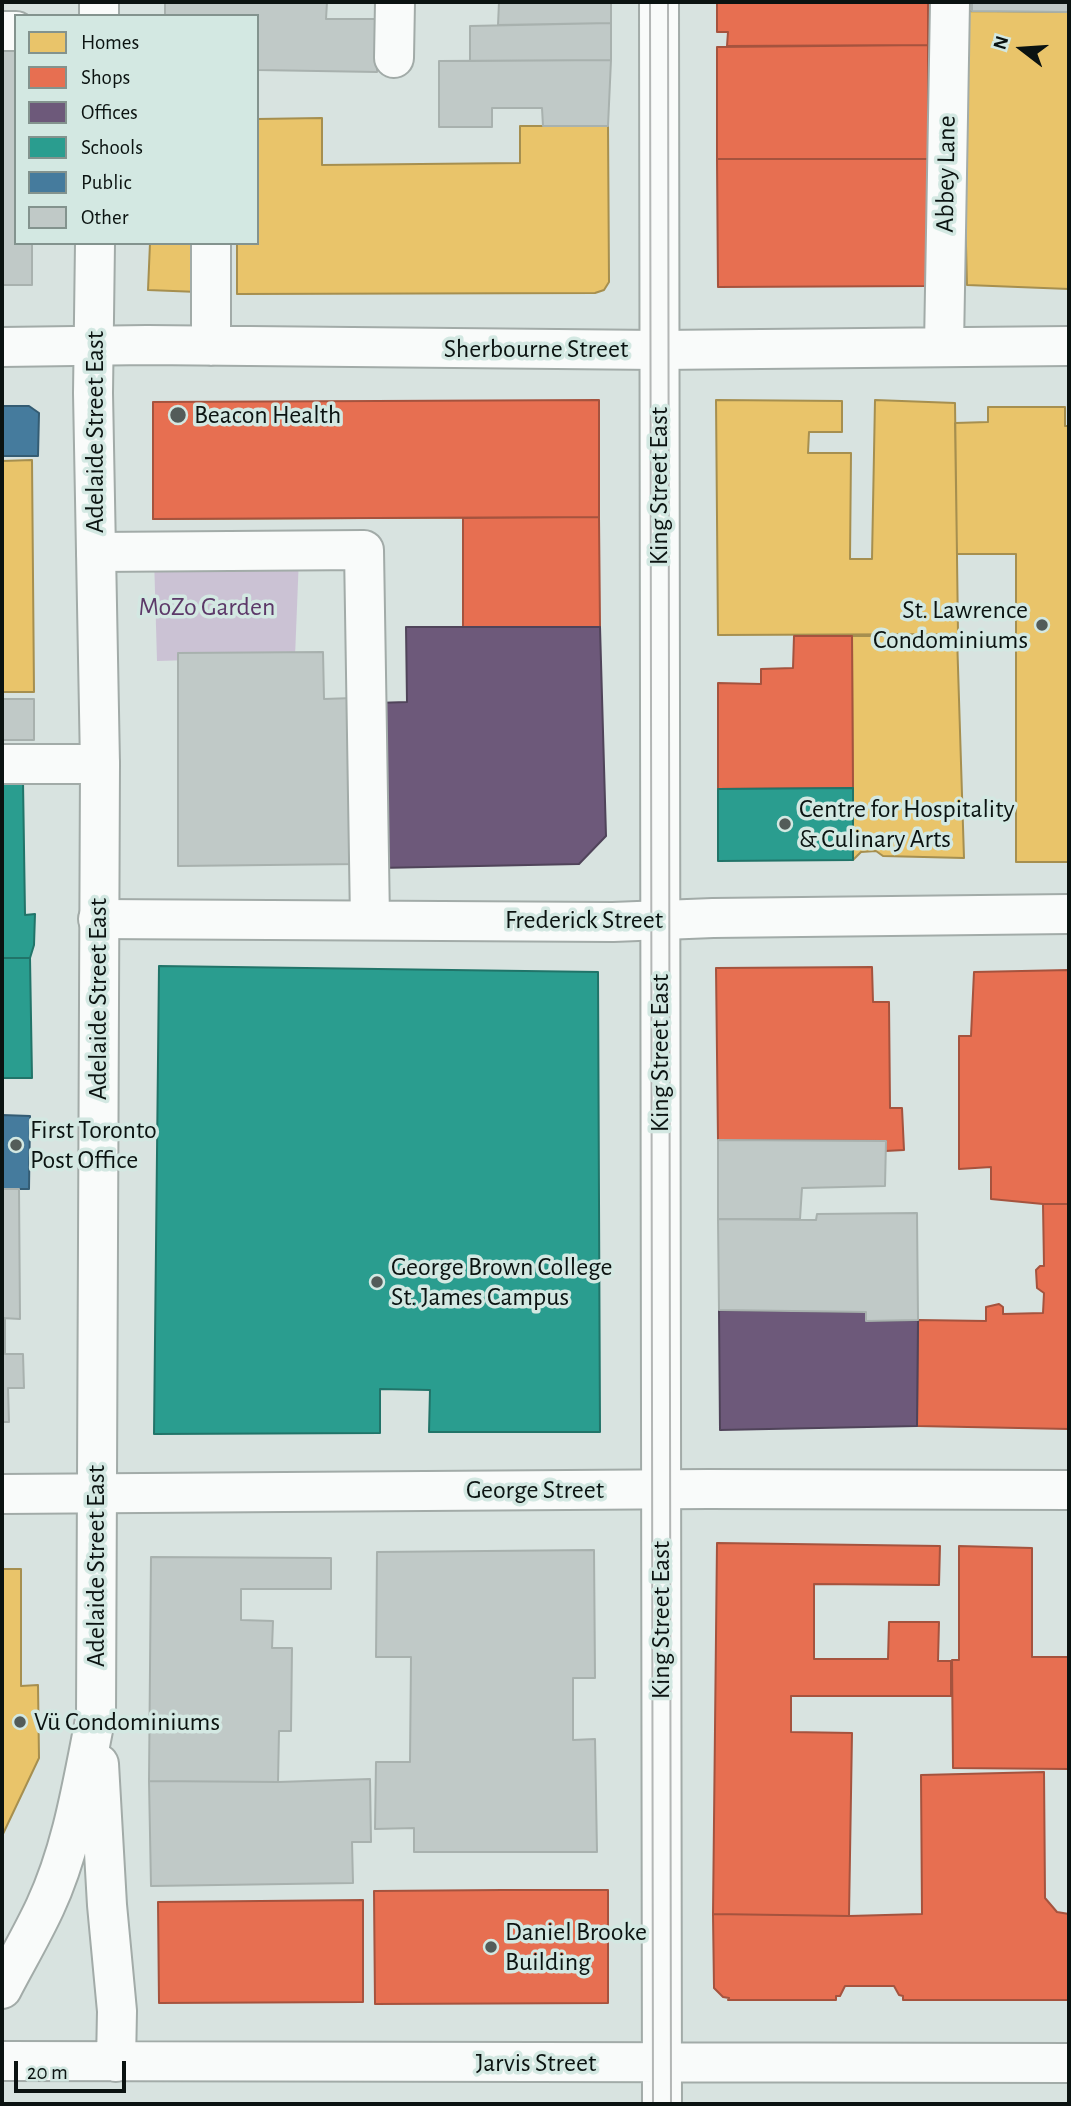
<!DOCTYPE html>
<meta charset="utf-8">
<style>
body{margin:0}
#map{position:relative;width:1071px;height:2106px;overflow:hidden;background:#d8e3e0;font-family:"Alegreya Sans",sans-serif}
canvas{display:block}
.frame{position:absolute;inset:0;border:4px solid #0b1311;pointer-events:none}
.legend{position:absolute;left:14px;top:14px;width:245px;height:231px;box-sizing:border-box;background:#d3e8e2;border:2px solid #83938e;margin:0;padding:9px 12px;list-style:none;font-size:21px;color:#0b1311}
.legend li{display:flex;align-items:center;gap:14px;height:35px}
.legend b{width:35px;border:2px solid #83938e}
.north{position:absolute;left:987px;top:14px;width:70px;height:70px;-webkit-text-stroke:5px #d3e8e2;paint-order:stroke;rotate:287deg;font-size:19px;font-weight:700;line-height:28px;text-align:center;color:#0b1311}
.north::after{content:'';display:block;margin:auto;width:24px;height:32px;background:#0b1311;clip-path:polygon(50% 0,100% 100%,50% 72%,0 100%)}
.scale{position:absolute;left:14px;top:2061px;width:112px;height:32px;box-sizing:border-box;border:4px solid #0b1311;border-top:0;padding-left:9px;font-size:21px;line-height:24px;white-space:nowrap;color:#0b1311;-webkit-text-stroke:5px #d3e8e2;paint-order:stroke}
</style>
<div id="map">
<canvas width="1071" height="2106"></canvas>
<div class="frame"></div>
<ul class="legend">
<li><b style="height:19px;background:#e9c46a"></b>Homes</li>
<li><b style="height:19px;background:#e76f51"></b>Shops</li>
<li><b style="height:19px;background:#6d597a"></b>Offices</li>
<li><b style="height:19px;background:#2a9d8f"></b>Schools</li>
<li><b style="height:19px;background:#457b9d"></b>Public</li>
<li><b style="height:19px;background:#c0c9c7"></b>Other</li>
</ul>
<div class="north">N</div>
<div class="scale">20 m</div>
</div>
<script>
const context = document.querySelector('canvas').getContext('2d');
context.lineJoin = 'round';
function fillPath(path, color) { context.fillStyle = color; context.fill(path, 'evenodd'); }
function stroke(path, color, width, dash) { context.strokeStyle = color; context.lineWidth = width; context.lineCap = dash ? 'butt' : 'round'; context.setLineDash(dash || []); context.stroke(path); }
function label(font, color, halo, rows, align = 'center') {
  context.font = font + ' "Alegreya Sans",sans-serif'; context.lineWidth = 7; context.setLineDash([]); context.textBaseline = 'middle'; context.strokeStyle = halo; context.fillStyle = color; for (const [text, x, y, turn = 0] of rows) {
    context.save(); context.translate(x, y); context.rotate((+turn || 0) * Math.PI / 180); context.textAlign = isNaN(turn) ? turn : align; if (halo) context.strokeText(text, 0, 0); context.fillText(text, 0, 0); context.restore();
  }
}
const green = new Path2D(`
 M 154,557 L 299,557 L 295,657 L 157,661 Z`);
const homes = new Path2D(`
 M 972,11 L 1069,12 L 1069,289 L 967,285 L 960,12 Z
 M 322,118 L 322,165 L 520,163 L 520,126 L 608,126 L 609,282 L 604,290 L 595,293 L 237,294 L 237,243 L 257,243 L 257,119 Z
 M 150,243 L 199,243 L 198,292 L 148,290 Z
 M 716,400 L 842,401 L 842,432 L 809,432 L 808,453 L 851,453 L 850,559 L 872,559 L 875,400 L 955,403 L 958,634 L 718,635 Z
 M 988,407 L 1065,407 L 1065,426 L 1069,426 L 1069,862 L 1016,862 L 1016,554 L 957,554 L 955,423 L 988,422 Z
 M 153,421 L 570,421 L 570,517 L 153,519 Z
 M 32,460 L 34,692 L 2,692 L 2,461 Z
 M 852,636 L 957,636 L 964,858 L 883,856 L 876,851 L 861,852 L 853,860 Z
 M 2,1569 L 21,1569 L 21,1686 L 38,1685 L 39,1758 L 2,1836 Z`);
const shops = new Path2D(`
 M 717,2 L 928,2 L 928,45 L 727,46 L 728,32 L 717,32 Z
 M 928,45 L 928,159 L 717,159 L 717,47 Z
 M 717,159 L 928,159 L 928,286 L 718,287 Z
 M 599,400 L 599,517 L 153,519 L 153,402 Z
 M 599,517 L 600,627 L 463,627 L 463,518 Z
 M 794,636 L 852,636 L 853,788 L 718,789 L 718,683 L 761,684 L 761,669 L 793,668 Z
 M 872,967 L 873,1002 L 889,1002 L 890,1108 L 902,1108 L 904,1150 L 885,1151 L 886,1141 L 718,1140 L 716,968 Z
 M 1069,970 L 1069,1204 L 1043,1204 L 991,1199 L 991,1167 L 959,1169 L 959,1036 L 971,1036 L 974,972 Z
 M 1043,1204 L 1069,1204 L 1069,1429 L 917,1426 L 918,1320 L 986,1321 L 986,1307 L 999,1304 L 1003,1307 L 1003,1314 L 1043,1313 L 1044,1293 L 1037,1288 L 1036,1270 L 1040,1266 L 1044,1266 Z
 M 717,1543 L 940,1546 L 939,1585 L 814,1584 L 814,1659 L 888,1659 L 889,1622 L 939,1622 L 938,1661 L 951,1661 L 951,1696 L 791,1696 L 791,1732 L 852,1733 L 849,1916 L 713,1914 Z
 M 959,1546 L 1032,1548 L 1032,1657 L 1069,1657 L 1069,1769 L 953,1768 L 952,1660 L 959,1660 Z
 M 1044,1772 L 1045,1898 L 1057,1912 L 1069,1914 L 1069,2000 L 903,2000 L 903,1996 L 899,1995 L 894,1986 L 845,1986 L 840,1996 L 836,1996 L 836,2000 L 728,2000 L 729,1998 L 723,1997 L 714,1988 L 713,1914 L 849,1916 L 922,1914 L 921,1775 Z
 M 503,1890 L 608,1890 L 608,2003 L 375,2004 L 374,1891 Z
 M 363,1900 L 363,2002 L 159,2003 L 158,1902 Z`);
const offices = new Path2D(`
 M 406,627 L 600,627 L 606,836 L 579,864 L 378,868 L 375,703 L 407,702 Z
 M 719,1310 L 866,1312 L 866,1321 L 918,1320 L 917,1426 L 720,1430 Z`);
const schools = new Path2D(`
 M 2,781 L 23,781 L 25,915 L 35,914 L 34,945 L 30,958 L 2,958 Z
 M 853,788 L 853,860 L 718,861 L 718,789 Z
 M 2,958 L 30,958 L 32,1078 L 2,1078 Z
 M 159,966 L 598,972 L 600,1432 L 429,1432 L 430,1390 L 380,1389 L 380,1433 L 154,1434 Z`);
const public = new Path2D(`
 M 2,406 L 29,406 L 39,413 L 38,456 L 2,456 Z
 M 2,1115 L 30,1116 L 29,1189 L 2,1189 Z`);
const building = new Path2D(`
 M 165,2 L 327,2 L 326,19 L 378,19 L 377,72 L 257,70 L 257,16 L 165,16 Z
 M 499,2 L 611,2 L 611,23 L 498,25 Z
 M 972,2 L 1069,2 L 1069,12 L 972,11 Z
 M 611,23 L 611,60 L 470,61 L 470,26 Z
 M 2,49 L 16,49 L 16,243 L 32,243 L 32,285 L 2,285 Z
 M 611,60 L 608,126 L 543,126 L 542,108 L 492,108 L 492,127 L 439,127 L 439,61 Z
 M 323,652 L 324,699 L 353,698 L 358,864 L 178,866 L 178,653 Z
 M 2,699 L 34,699 L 34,740 L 2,740 Z
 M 718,1140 L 886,1141 L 885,1186 L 802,1188 L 800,1219 L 718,1219 Z
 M 2,1189 L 19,1189 L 20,1319 L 2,1318 Z
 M 917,1213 L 918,1320 L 866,1321 L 866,1312 L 719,1310 L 718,1219 L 816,1220 L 817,1214 Z
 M 2,1318 L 5,1318 L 5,1354 L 23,1354 L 24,1388 L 8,1388 L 9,1422 L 2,1422 Z
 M 594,1550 L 595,1678 L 573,1678 L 573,1740 L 595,1739 L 597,1852 L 414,1852 L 414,1828 L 375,1829 L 376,1762 L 410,1762 L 411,1657 L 376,1657 L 377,1552 Z
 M 151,1557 L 331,1558 L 331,1589 L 241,1589 L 241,1620 L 273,1621 L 272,1648 L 292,1648 L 291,1731 L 279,1731 L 278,1782 L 149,1781 Z
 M 370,1779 L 371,1842 L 352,1842 L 353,1883 L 151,1886 L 149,1781 L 278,1782 Z`);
const minor = new Path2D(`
 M 2,31 L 16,31
 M 394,58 L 395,2
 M 211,243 L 211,346
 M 944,346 L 950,2
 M 2,347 L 147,345 L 659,350 L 1069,346
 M 96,552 L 364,550 L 370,920
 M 2,764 L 100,764
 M 98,919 L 613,922 L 713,918 L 1069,914
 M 2,1494 L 708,1489 L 1069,1490`);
const major = new Path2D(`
 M 659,2 L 662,2104
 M 99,16 L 99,2
 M 99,1764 L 107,1905 L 117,2011 L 116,2062
 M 2,1989 C 16,1962 32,1935 45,1907 C 73,1847 83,1779 96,1715 L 100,764 L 93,393 L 95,243
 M 2,2061 L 1069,2063`);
const tram = new Path2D(`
 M 650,2 L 653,2104
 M 668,2 L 671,2104`);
const markers = [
 [178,415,9,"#535c59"],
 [1042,625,7,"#535c59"],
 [785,824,7,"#535c59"],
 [16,1145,7,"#535c59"],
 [377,1282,7,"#535c59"],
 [20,1722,7,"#535c59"],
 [491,1947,7,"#535c59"]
];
const streetNames = [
 ["Abbey Lane",946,174,-89],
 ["Sherbourne Street",536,349],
 ["Adelaide Street East",95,432,-90],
 ["King Street East",659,486,-90],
 ["Frederick Street",584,920],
 ["Adelaide Street East",98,999,-90],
 ["King Street East",660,1053,-90],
 ["George Street",535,1490],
 ["Adelaide Street East",96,1566,-90],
 ["King Street East",661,1620,-90],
 ["Jarvis Street",536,2063]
];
const poiNames = [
 ["Beacon Health",194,415],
 ["St. Lawrence",1028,610,"right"],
 ["Condominiums",1028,640,"right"],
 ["Centre for Hospitality",799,809],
 ["& Culinary Arts",799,839],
 ["First Toronto",30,1130],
 ["Post Office",30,1160],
 ["George Brown College",391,1267],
 ["St. James Campus",391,1297],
 ["Vü Condominiums",34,1722],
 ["Daniel Brooke",505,1932],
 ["Building",505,1962]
];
const parkNames = [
 ["MoZo Garden",207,607]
];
fillPath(green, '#cbc2d4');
fillPath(homes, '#e9c46a');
stroke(homes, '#a68f4f', 2);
fillPath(shops, '#e76f51');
stroke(shops, '#a5533e', 2);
fillPath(offices, '#6d597a');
stroke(offices, '#50445a', 2);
fillPath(schools, '#2a9d8f');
stroke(schools, '#217469', 2);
fillPath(public, '#457b9d');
stroke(public, '#345c73', 2);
fillPath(building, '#c0c9c7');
stroke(building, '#a8b1ae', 2);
stroke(minor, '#a2aba8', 42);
stroke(major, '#a2aba8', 42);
stroke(minor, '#f9fbfa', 38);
stroke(major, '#f9fbfa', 38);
stroke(tram, '#b3b6b5', 2);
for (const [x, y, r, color] of markers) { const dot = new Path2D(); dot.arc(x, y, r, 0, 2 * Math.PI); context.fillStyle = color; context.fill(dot); stroke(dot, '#d3e8e2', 2.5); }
label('26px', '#0b1311', '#d3e8e2', streetNames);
label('26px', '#0b1311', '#d3e8e2', poiNames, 'left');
label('26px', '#5c3868', '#d3e8e2', parkNames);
</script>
